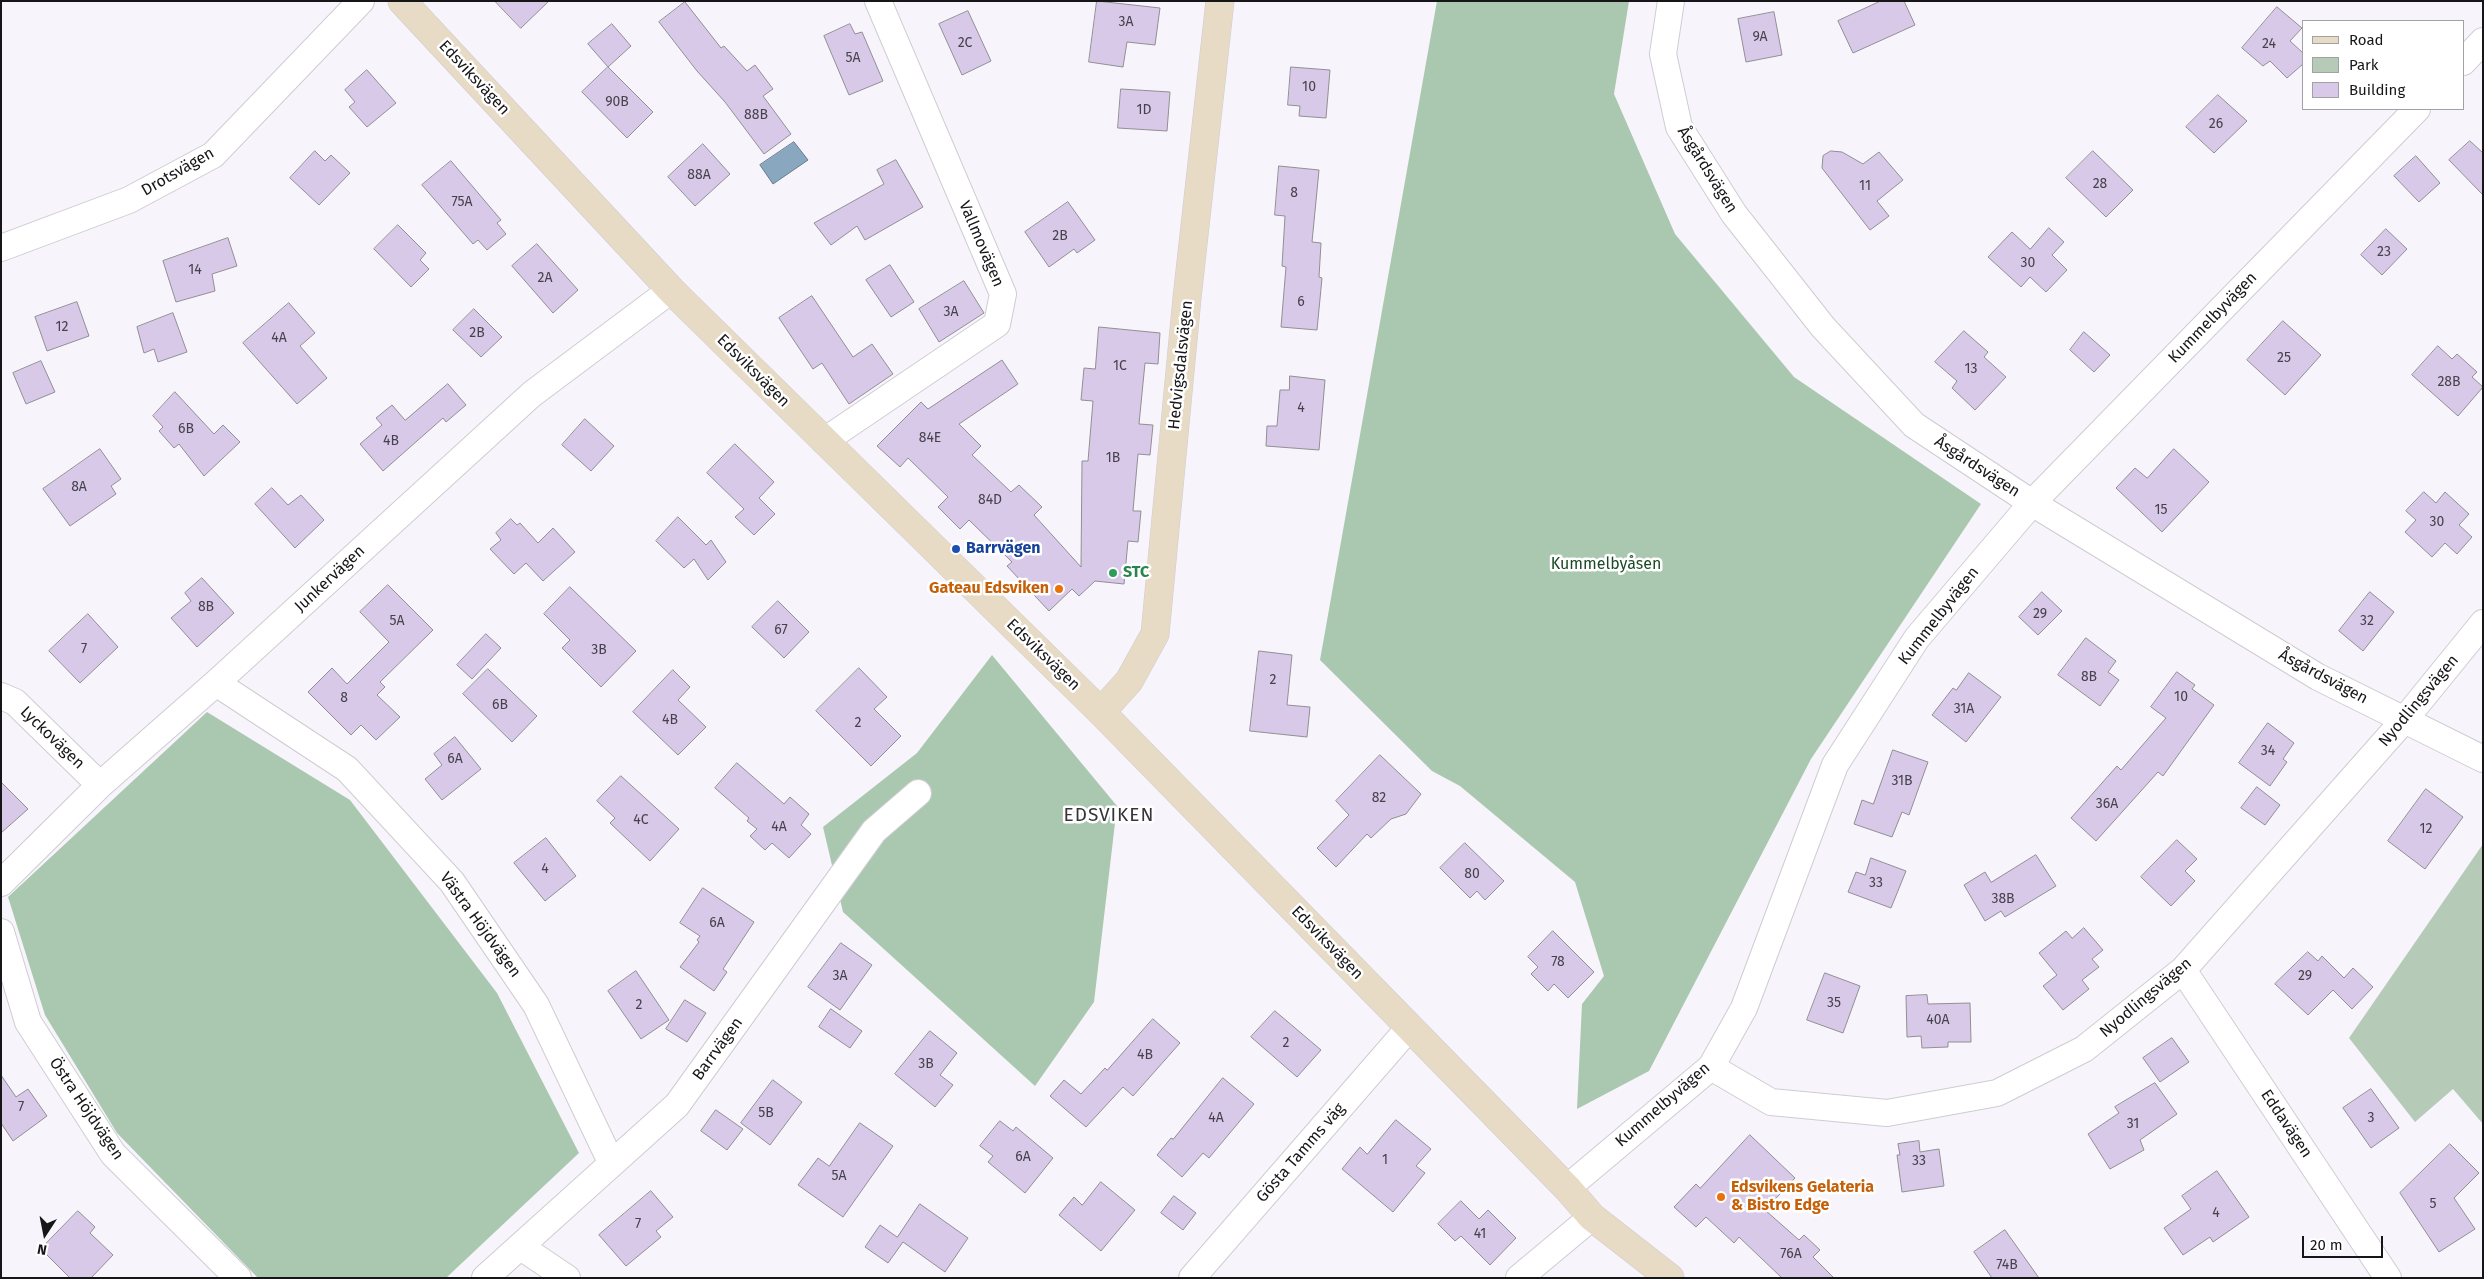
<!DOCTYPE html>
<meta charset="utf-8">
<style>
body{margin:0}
#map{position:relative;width:2484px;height:1279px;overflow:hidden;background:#f7f4fb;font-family:"Fira Sans",sans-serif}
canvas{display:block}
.frame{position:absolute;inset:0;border:2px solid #161518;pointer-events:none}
.legend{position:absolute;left:2302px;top:20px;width:162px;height:90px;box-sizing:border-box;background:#fff;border:1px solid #a2a1a3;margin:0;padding:6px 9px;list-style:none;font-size:15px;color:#161518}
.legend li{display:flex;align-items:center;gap:10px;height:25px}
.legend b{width:25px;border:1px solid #a2a1a3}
.north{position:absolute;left:20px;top:1209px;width:50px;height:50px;-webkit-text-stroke:4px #fff;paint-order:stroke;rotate:191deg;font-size:14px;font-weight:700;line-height:20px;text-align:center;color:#161518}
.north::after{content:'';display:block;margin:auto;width:18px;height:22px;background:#161518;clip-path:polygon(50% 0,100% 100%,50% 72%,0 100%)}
.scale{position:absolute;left:2302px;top:1236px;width:81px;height:22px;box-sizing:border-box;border:2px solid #161518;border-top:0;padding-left:6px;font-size:15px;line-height:18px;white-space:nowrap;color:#161518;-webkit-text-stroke:4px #fff;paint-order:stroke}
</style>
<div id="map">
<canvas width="2484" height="1279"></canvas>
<div class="frame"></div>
<ul class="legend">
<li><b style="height:6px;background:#e7dbc5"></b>Road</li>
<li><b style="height:14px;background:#b5cbb8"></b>Park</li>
<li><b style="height:14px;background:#d8c9e9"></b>Building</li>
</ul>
<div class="north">N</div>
<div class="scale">20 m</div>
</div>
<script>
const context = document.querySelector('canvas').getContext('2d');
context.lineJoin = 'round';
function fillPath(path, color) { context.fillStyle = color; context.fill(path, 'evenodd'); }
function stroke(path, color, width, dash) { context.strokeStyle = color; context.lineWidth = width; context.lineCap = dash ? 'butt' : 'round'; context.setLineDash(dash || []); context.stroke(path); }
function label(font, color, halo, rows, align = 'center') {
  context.font = font + ' "Fira Sans",sans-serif'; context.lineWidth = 5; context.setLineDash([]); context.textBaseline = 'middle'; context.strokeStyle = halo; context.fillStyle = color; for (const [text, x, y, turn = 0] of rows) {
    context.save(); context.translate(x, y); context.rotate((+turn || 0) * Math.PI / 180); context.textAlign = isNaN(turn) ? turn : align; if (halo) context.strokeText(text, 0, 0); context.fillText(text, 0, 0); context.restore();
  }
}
const green = new Path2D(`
 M 2483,844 L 2483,1124 L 2453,1089 L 2415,1122 L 2349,1038 Z`);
const forest = new Path2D(`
 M 1437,1 L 1629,1 L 1614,94 L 1675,234 L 1794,377 L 1981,504 L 1811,759 L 1649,1071 L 1577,1109 L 1582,1004 L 1604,976 L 1575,882 L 1460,786 L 1432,771 L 1320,660 Z
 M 992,655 L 1117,806 L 1094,1002 L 1035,1086 L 843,912 L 823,827 L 917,753 Z
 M 207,712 L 350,800 L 497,993 L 579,1153 L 446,1278 L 258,1278 L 117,1133 L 45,1015 L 8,897 Z`);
const water = new Path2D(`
 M 794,142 L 808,160 L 773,184 L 760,165 Z`);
const building = new Path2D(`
 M 495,1 L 549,1 L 521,28 Z
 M 1097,1 L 1160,8 L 1155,45 L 1127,42 L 1123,67 L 1089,62 Z
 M 1881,1 L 1904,1 L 1915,25 L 1853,53 L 1838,21 Z
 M 685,2 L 721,48 L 724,46 L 747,71 L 755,65 L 773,89 L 763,96 L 791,134 L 764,154 L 725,102 L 697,71 L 659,22 Z
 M 2277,7 L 2302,28 L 2290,41 L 2303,53 L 2303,64 L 2287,78 L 2270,61 L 2263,66 L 2242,48 Z
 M 968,11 L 991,61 L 962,75 L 939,24 Z
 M 1774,12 L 1782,55 L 1746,62 L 1738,19 Z
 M 612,24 L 631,46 L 608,67 L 588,44 Z
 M 850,24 L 855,34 L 862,32 L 883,81 L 849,95 L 824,36 Z
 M 608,67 L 653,112 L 627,138 L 582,92 Z
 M 1291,67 L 1330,70 L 1326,118 L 1299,116 L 1300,106 L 1288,105 Z
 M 367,70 L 396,103 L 367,127 L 349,107 L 355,102 L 345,90 Z
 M 1121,89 L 1170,92 L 1167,131 L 1118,128 Z
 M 2218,95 L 2247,121 L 2214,153 L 2186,127 Z
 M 2470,141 L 2483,153 L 2483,195 L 2449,160 Z
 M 703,144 L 730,174 L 695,206 L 668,177 Z
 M 315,151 L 325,161 L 331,155 L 350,173 L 319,205 L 290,178 Z
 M 1831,151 L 1842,152 L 1863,164 L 1879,152 L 1903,180 L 1877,201 L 1889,216 L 1870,230 L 1822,168 L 1823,156 Z
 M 2093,151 L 2133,190 L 2106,217 L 2066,178 Z
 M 2416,156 L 2440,183 L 2419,202 L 2394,176 Z
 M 896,160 L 923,207 L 865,240 L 857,226 L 831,245 L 814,223 L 884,184 L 877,170 Z
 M 451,161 L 501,220 L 497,223 L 506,234 L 487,250 L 478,240 L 473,244 L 422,185 Z
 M 1279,166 L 1319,170 L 1312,242 L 1321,243 L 1319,277 L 1322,278 L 1317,330 L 1281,327 L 1286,267 L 1282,266 L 1285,216 L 1275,215 Z
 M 1068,202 L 1095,240 L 1077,253 L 1074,249 L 1049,267 L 1025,232 Z
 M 398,225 L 426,253 L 420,260 L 429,269 L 411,287 L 374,249 Z
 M 2049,228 L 2064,242 L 2052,255 L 2067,270 L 2046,292 L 2030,277 L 2021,287 L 1988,257 L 2012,232 L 2030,249 Z
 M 2386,229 L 2407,249 L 2382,275 L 2361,255 Z
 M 228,238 L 237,266 L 212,274 L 215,291 L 176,302 L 163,261 Z
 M 537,244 L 578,290 L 553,313 L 512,266 Z
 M 890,265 L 914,302 L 891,317 L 866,280 Z
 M 964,281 L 984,313 L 939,342 L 919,309 Z
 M 812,296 L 853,357 L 872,344 L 893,374 L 849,404 L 822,363 L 813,369 L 779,318 Z
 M 77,302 L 89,336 L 47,351 L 35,317 Z
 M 289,303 L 315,333 L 300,346 L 327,378 L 297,404 L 243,343 Z
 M 474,309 L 502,337 L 481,357 L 453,330 Z
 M 173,313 L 187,352 L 158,362 L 154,349 L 144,353 L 137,327 Z
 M 2283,321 L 2321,355 L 2285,395 L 2247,360 Z
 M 1099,327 L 1160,333 L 1158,364 L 1145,363 L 1139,424 L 1153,425 L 1150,455 L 1138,454 L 1133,511 L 1141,511 L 1138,542 L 1128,541 L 1124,584 L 1095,581 L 1079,596 L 1072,589 L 1049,611 L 1007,566 L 1012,562 L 969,520 L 960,529 L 938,507 L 948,497 L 908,458 L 900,467 L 877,446 L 921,402 L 928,409 L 1002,360 L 1018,384 L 959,424 L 981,446 L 972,455 L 1011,492 L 1019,485 L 1042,507 L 1034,515 L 1081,567 L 1082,461 L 1088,461 L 1093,401 L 1081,400 L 1084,368 L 1095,369 Z
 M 1964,331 L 1988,352 L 1984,357 L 2006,377 L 1975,410 L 1952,388 L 1957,381 L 1935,362 Z
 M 2084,332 L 2110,355 L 2094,372 L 2070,350 Z
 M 2438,346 L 2452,359 L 2457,354 L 2477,372 L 2472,377 L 2483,387 L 2458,416 L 2412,375 Z
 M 41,361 L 55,392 L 26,404 L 13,373 Z
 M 1290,376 L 1325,380 L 1319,450 L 1266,446 L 1267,426 L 1277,426 L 1280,390 L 1289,390 Z
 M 448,384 L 466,405 L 446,422 L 443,418 L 383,471 L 360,444 L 382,425 L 376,418 L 392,405 L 405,420 Z
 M 175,392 L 214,434 L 223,425 L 240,442 L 204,476 L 179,444 L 174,448 L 159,431 L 163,427 L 153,416 Z
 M 585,419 L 614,446 L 591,471 L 562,445 Z
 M 735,444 L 774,482 L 759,498 L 775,514 L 754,535 L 735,517 L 744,509 L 707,473 Z
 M 100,449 L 121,479 L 111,486 L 116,494 L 70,526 L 43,489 Z
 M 2174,449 L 2209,482 L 2162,532 L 2116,488 L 2135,468 L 2147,478 Z
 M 272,488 L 288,505 L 301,495 L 324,520 L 295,548 L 255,504 Z
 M 2424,492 L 2436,503 L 2445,492 L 2469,514 L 2459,525 L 2472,537 L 2457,554 L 2445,543 L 2432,557 L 2405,532 L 2416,520 L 2406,511 Z
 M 678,517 L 706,545 L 711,540 L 726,562 L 708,580 L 694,559 L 684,568 L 656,541 Z
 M 511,519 L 517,525 L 520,523 L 538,543 L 553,528 L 575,552 L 543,581 L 526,563 L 514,574 L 490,549 L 501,540 L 496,533 Z
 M 202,578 L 234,613 L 197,647 L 171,618 L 191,601 L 185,593 Z
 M 388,585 L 433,630 L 380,682 L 385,687 L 377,695 L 400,717 L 376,740 L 361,725 L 351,735 L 308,692 L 332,668 L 347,684 L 389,642 L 360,612 Z
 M 570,587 L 636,651 L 601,687 L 562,648 L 570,640 L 544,614 Z
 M 2042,592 L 2062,611 L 2038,635 L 2019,617 Z
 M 2370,592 L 2394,612 L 2363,651 L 2339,631 Z
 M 778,601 L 809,632 L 784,658 L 752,627 Z
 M 88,614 L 118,647 L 80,683 L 49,651 Z
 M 486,634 L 501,648 L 472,679 L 457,665 Z
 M 2086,638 L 2116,661 L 2108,672 L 2119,680 L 2100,706 L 2058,675 Z
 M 1259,651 L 1292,655 L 1287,705 L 1310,707 L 1307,737 L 1250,731 Z
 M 859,668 L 887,697 L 874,709 L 901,736 L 871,766 L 816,711 Z
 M 488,669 L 537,716 L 512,742 L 463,694 Z
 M 673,670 L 690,687 L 678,700 L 706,727 L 678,755 L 633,712 Z
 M 2177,672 L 2195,685 L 2192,689 L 2214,705 L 2163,776 L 2158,772 L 2096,841 L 2071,818 L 2117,766 L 2121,770 L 2166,718 L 2151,707 Z
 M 1969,673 L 2001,697 L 1966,742 L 1932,715 L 1953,688 L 1956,690 Z
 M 2268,723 L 2294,743 L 2283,759 L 2287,762 L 2270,786 L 2239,763 Z
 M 455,737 L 481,769 L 442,800 L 425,779 L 442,765 L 434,754 Z
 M 1893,750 L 1928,762 L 1909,815 L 1902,812 L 1892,837 L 1854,824 L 1862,800 L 1873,804 Z
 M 1380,755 L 1421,794 L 1406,814 L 1391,819 L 1371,838 L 1367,834 L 1336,867 L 1317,848 L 1349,815 L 1336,801 Z
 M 737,763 L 784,804 L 790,797 L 809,814 L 801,825 L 811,834 L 789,858 L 772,843 L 765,850 L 750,836 L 757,829 L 747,821 L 749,818 L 715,788 Z
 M 621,776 L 679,829 L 650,861 L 610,823 L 615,818 L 597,801 Z
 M 1,782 L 28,809 L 1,833 Z
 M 2257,787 L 2280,805 L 2265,825 L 2241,808 Z
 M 2426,789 L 2463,817 L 2425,869 L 2388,841 Z
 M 546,838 L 576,876 L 545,901 L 514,863 Z
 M 2177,840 L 2197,859 L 2185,871 L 2195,881 L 2171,906 L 2141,877 Z
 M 1465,843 L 1504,881 L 1485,900 L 1477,891 L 1470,898 L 1440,868 Z
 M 2036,855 L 2056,886 L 2005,917 L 2001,911 L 1985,921 L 1964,885 L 1985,872 L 1991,882 Z
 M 1871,858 L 1906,871 L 1891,908 L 1848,892 L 1856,872 L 1865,875 Z
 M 703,888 L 754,922 L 723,969 L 727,972 L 714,991 L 680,967 L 699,942 L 697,940 L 700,936 L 680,923 Z
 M 2084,928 L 2103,950 L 2092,959 L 2099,967 L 2082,980 L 2089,989 L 2063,1010 L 2043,986 L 2057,975 L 2039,953 L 2066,931 L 2072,938 Z
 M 1553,931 L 1594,972 L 1568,998 L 1554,984 L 1548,991 L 1531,974 L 1538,967 L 1528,957 Z
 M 841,943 L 872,965 L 840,1010 L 808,987 Z
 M 2308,952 L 2318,961 L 2322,956 L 2344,978 L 2353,968 L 2373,987 L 2352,1009 L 2333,990 L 2308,1015 L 2275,984 Z
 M 636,971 L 669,1020 L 641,1039 L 608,991 Z
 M 1825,973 L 1860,986 L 1843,1033 L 1807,1020 Z
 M 1927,995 L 1928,1004 L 1970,1003 L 1971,1042 L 1948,1042 L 1948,1047 L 1922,1048 L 1921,1036 L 1907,1037 L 1906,996 Z
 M 685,1000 L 706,1013 L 687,1042 L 666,1029 Z
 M 831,1009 L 862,1031 L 850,1048 L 819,1027 Z
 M 1275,1011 L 1321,1050 L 1297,1077 L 1251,1037 Z
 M 1153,1019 L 1180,1043 L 1133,1096 L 1123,1087 L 1086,1127 L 1050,1096 L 1064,1080 L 1081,1094 L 1105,1068 L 1107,1070 Z
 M 930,1031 L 957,1053 L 940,1075 L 953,1085 L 935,1107 L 895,1074 Z
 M 2172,1038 L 2189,1062 L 2160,1082 L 2143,1058 Z
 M 1,1075 L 16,1097 L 28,1089 L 47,1116 L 13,1141 L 1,1123 Z
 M 1223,1078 L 1254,1104 L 1209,1158 L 1203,1153 L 1182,1177 L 1157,1155 L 1171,1138 L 1173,1139 Z
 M 773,1080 L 802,1102 L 770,1145 L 741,1123 Z
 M 2155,1083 L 2177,1114 L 2140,1140 L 2144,1150 L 2110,1169 L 2088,1134 L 2119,1113 L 2115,1107 Z
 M 2371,1089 L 2399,1128 L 2371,1148 L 2343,1108 Z
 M 716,1110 L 743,1129 L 727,1150 L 701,1131 Z
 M 1396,1120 L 1431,1149 L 1416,1166 L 1425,1173 L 1393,1212 L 1342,1169 L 1360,1147 L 1367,1154 Z
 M 1000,1121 L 1013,1131 L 1016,1127 L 1053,1158 L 1025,1193 L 988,1162 L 993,1156 L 980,1146 Z
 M 860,1123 L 893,1146 L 843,1217 L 798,1185 L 818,1158 L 829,1166 Z
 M 1750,1135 L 1795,1178 L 1765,1210 L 1799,1240 L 1804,1235 L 1820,1250 L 1813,1257 L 1834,1278 L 1782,1278 L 1739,1237 L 1734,1243 L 1706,1217 L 1696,1227 L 1674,1207 L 1696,1184 L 1700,1188 Z
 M 1919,1141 L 1920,1152 L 1939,1149 L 1944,1186 L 1902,1192 L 1897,1155 L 1900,1155 L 1898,1144 Z
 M 2450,1144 L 2479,1173 L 2454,1198 L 2475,1229 L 2439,1252 L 2400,1193 Z
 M 2217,1171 L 2249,1217 L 2213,1242 L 2210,1237 L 2183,1255 L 2164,1228 L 2191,1209 L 2182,1196 Z
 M 1101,1182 L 1135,1210 L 1101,1251 L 1059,1215 L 1074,1197 L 1082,1205 Z
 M 651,1191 L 673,1217 L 656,1231 L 661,1237 L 626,1266 L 599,1235 Z
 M 1174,1196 L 1196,1213 L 1183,1230 L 1161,1213 Z
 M 1461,1201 L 1479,1219 L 1488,1210 L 1516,1238 L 1490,1265 L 1461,1236 L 1455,1241 L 1438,1224 Z
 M 920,1204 L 968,1238 L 945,1272 L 903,1242 L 888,1263 L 865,1247 L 880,1225 L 897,1237 Z
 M 78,1211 L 95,1227 L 90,1233 L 113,1255 L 91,1278 L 70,1278 L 41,1249 Z
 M 2005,1230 L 2039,1278 L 1992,1278 L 1974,1252 Z`);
const street = new Path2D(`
 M 1671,1 L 1663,54 L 1679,127 L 1734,214 L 1823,327 L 1914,425 L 2032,503 L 2318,677 L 2483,759
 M 2463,62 L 2483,41
 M 1,248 L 129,200 L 213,155 L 361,1
 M 824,441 L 997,324 L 1003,294 L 878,1
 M 216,683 L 347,769 L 452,882 L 536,1005 L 611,1162
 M 1,696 L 15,702 L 100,785
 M 1,883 L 100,785 L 216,683 L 532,394 L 671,290
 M 1,932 L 28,1022 L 113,1154 L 238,1278
 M 2183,970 L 2388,1278
 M 1711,1067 L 1771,1102 L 1887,1113 L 1997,1093 L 2084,1049 L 2183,970 L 2405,719 L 2483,623
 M 1567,1188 L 1711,1067 L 1744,1008 L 1835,765 L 1917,638 L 2032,503 L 2417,109
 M 521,1247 L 567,1278
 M 485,1278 L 677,1105 L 874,831 L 918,793
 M 1192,1278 L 1409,1028
 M 1519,1278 L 1592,1217`);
const secondary = new Path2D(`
 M 402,1 L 671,290 L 1101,712 L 1567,1188 L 1592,1217 L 1670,1278
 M 1101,712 L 1129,681 L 1155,634 L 1187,298 L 1220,1`);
const markers = [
 [956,549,5,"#1a4fb4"],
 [1113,573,5,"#2e9e5b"],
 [1059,589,5,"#e8710a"],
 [1721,1197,5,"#e8710a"]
];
const numberNames = [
 ["3A",1126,22],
 ["9A",1760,37],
 ["2C",965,43],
 ["24",2269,44],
 ["5A",853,58],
 ["10",1309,87],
 ["90B",617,102],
 ["1D",1144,110],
 ["88B",756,115],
 ["26",2216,124],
 ["88A",699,175],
 ["28",2100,184],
 ["11",1865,186],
 ["8",1294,193],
 ["75A",462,202],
 ["2B",1060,236],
 ["23",2384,252],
 ["30",2028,263],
 ["14",195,270],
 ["2A",545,278],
 ["6",1301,302],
 ["3A",951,312],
 ["12",62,327],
 ["2B",477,333],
 ["4A",279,338],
 ["25",2284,358],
 ["1C",1120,366],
 ["13",1971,369],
 ["28B",2449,382],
 ["4",1301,408],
 ["6B",186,429],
 ["84E",930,438],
 ["4B",391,441],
 ["1B",1113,458],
 ["8A",79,487],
 ["84D",990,500],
 ["15",2161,510],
 ["30",2437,522],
 ["8B",206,607],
 ["29",2040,614],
 ["5A",397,621],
 ["32",2367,621],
 ["67",781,630],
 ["7",84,649],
 ["3B",599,650],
 ["8B",2089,677],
 ["2",1273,680],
 ["10",2181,697],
 ["8",344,698],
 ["6B",500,705],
 ["31A",1964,709],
 ["4B",670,720],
 ["2",858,723],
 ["34",2268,751],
 ["6A",455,759],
 ["31B",1902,781],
 ["82",1379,798],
 ["36A",2107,804],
 ["4C",641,820],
 ["4A",779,827],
 ["12",2426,829],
 ["4",545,869],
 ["80",1472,874],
 ["33",1876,883],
 ["38B",2003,899],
 ["6A",717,923],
 ["78",1558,962],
 ["3A",840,976],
 ["29",2305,976],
 ["35",1834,1003],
 ["2",639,1005],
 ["40A",1938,1020],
 ["2",1286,1043],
 ["4B",1145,1055],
 ["3B",926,1064],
 ["7",21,1107],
 ["5B",766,1113],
 ["4A",1216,1118],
 ["3",2371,1118],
 ["31",2133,1124],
 ["6A",1023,1157],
 ["1",1385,1160],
 ["33",1919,1161],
 ["5A",839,1176],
 ["5",2433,1204],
 ["4",2216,1213],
 ["7",638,1224],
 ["41",1480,1234],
 ["76A",1791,1254],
 ["74B",2007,1265]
];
const streetNames = [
 ["Edsviksvägen",474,78,47],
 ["Åsgårdsvägen",1707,170,58],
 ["Drotsvägen",178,172,-30],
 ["Vallmovägen",981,244,67],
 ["Kummelbyvägen",2213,318,-46],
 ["Hedvigsdalsvägen",1181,365,-84],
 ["Edsviksvägen",753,371,45],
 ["Åsgårdsvägen",1977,467,33],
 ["Junkervägen",330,579,-43],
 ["Kummelbyvägen",1939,616,-52],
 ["Edsviksvägen",1043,655,44],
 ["Åsgårdsvägen",2323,677,28],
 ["Nyodlingsvägen",2419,701,-50],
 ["Lyckovägen",52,738,44],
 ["Västra Höjdvägen",480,925,54],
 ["Edsviksvägen",1327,943,46],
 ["Nyodlingsvägen",2146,998,-40],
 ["Barrvägen",718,1049,-54],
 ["Kummelbyvägen",1663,1105,-41],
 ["Östra Höjdvägen",86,1109,56],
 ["Eddavägen",2286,1124,56],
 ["Gösta Tamms väg",1301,1153,-49]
];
const transitNames = [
 ["Barrvägen",966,549]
];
const parkNames = [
 ["Kummelbyåsen",1606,565]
];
const leisureNames = [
 ["STC",1123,573]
];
const foodNames = [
 ["Gateau Edsviken",1049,589],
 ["Edsvikens Gelateria",1731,1188,"left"],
 ["& Bistro Edge",1731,1206,"left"]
];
const quarterNames = [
 ["EDSVIKEN",1109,816]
];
fillPath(green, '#b5cbb8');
fillPath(forest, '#aac8af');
fillPath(water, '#89a7be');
stroke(water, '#667b8c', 1);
fillPath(building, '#d8c9e9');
stroke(building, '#918e94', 1);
stroke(street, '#cfccd2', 28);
stroke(secondary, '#cfccd2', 29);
stroke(street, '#fff', 26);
stroke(secondary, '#e7dbc5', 28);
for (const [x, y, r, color] of markers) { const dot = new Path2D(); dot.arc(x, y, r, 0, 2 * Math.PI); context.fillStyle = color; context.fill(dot); stroke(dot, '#fff', 2); }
label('14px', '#46424c', null, numberNames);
label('16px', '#161518', '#fff', streetNames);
label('bold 16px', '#164399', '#fff', transitNames, 'left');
label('16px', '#1c4927', '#fff', parkNames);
label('bold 16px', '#27864d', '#fff', leisureNames, 'left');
label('bold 16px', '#c56008', '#fff', foodNames, 'right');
context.letterSpacing = '1px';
label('19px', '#37353a', '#fff', quarterNames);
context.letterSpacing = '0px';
</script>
